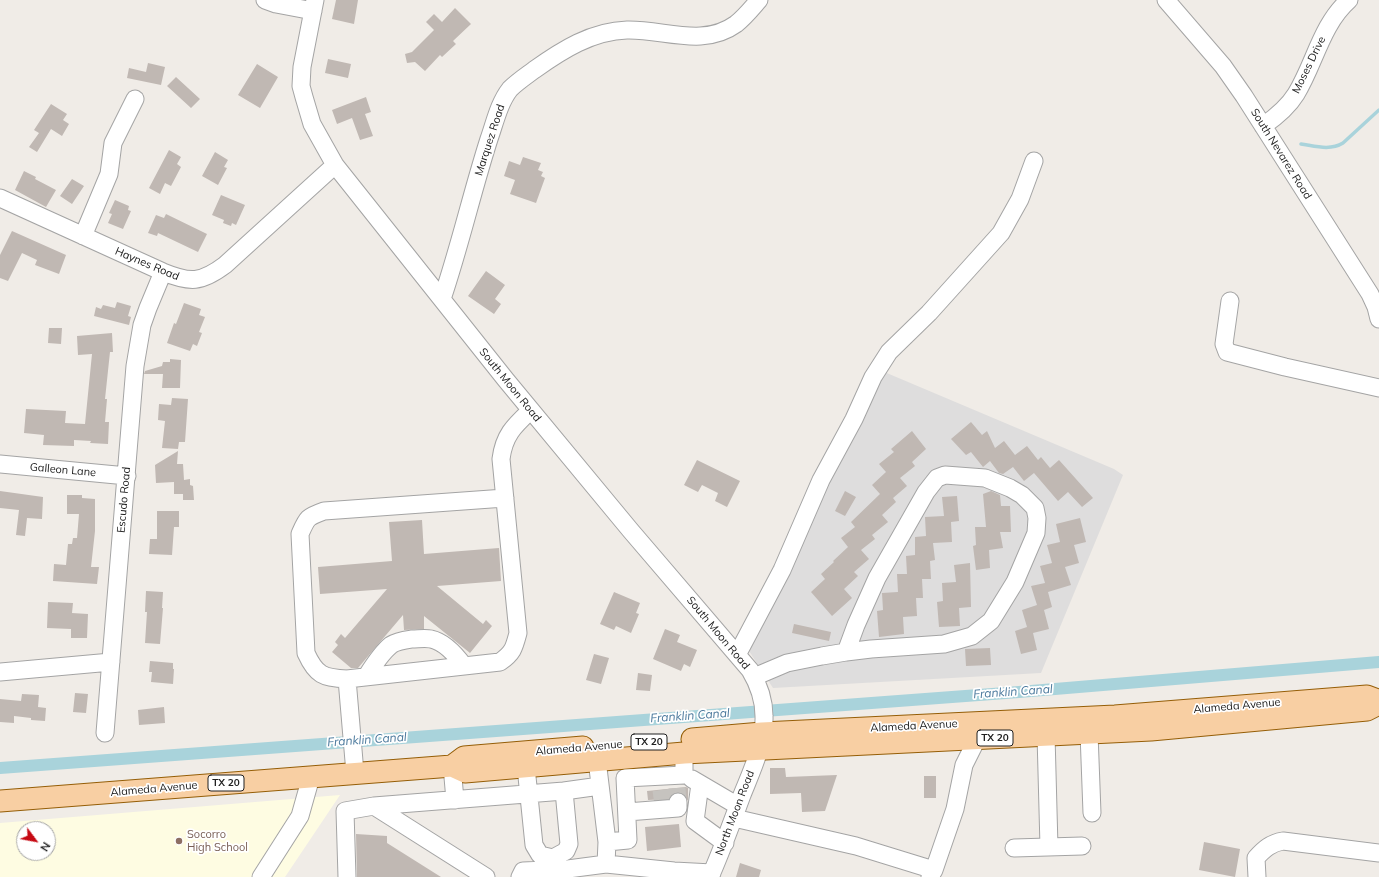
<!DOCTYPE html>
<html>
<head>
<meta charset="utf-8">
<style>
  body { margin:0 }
  #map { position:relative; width:1379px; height:877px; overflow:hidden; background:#f0ece7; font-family:Mulish,sans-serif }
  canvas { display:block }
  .north { position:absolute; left:16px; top:821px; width:40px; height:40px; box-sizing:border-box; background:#fff; border:1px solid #a6a6a6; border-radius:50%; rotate:122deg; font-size:11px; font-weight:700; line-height:16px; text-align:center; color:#202020 }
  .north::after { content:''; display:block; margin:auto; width:14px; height:18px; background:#c60913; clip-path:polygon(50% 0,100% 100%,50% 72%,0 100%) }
</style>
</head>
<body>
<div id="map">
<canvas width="1379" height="877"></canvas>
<div class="north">N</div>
</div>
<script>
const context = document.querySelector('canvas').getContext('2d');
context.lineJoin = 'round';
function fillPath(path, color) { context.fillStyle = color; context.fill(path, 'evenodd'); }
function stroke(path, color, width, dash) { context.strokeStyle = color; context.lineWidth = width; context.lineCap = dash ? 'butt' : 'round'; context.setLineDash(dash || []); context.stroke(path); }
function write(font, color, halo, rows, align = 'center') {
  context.font = font + ' Mulish,sans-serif'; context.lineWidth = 3.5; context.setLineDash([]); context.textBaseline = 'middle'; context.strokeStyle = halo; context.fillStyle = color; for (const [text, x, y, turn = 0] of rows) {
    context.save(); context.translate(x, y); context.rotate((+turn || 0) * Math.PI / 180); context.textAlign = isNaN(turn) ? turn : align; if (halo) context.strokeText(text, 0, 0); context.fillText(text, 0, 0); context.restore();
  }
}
const residential = new Path2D(`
  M882 371 1114 469 1123 475 1041 673 773 688 749 651Z`);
const education = new Path2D(`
  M340 795 285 877H0V823ZM24 829H48V853H24Z`);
const stream = new Path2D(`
  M1301 144C1315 146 1330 151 1343 143L1379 110`);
const canal = new Path2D(`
  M0 768 1019 692 1379 662`);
const building = new Path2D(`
  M336 0H358L354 24 332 19Z
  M455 8 471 24 453 41 456 44 442 57 440 55 425 71 415 62 407 63 405 54 412 52 434 30 426 22 434 14 442 22Z
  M328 59 351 64 348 78 325 73Z
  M148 63 165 67 161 85 127 78 129 68 146 72Z
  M257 64 278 77 260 108 238 95Z
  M176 77 200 99 191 108 167 86Z
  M366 97 371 112 365 114 373 136 360 140 352 118 337 124 332 110Z
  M51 104 67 114 63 120 69 124 62 136 51 129 37 152 29 147 39 133 34 130Z
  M169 150 181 157 177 164 181 167 171 186 165 183 160 194 149 188Z
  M215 152 228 160 224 167 227 168 218 185 202 176Z
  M523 157 541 163 538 170 543 172 541 176 545 178 536 203 510 194 515 180 504 176 509 161 520 165Z
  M24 171 36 177 35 179 56 190 46 207 15 190Z
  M72 179 84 186 72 204 60 196Z
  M221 195 245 205 236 225 232 223 231 226 223 223 224 220 212 215Z
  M115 200 129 206 128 210 131 211 123 229 108 223 112 214 109 213Z
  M166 214 207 234 198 252 158 233 157 236 148 233 156 215 164 218Z
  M12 231 66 255 59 274 35 265 37 260 22 253 8 281 0 278V255Z
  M486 271 505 285 495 299 501 304 494 314 468 296Z
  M117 302 131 306 128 316 131 317 129 325 94 316 96 307 101 309 103 305 115 308Z
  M184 303 201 309 199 315 205 317 199 332 202 333 197 346 193 344 190 351 167 343 174 323 176 324Z
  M49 328H62L61 344 48 343Z
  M112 333 113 352H110L105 399H107L105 422H109L108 444 90 443 91 441 74 440V446L43 445 44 435 24 433 26 409 66 411 65 423 85 424 92 354 78 355 77 336Z
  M170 359 181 360 180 388H162L163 374H144L145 371 162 366 163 362H170Z
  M172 398 188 399 185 442H179L178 449 162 448 165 421 158 420 159 404 171 405Z
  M971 422 982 435 987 431 995 448 1004 441 1015 455 1027 446 1038 460 1041 457 1050 468 1059 460 1093 498 1082 507 1068 492 1058 501 1034 473 1024 481 1013 467 1003 474 999 473 990 461 983 467 971 452 966 455 951 439Z
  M912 431 926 449 912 462 915 466 900 478 907 486 893 498 896 502 882 515 888 522 872 535 875 539 861 550 869 559 854 572 858 576 844 589 852 598 832 616 811 592 825 579 821 574 834 562 833 561 848 547 841 538 855 527 851 522 880 494 872 485 886 472 879 464 894 452 891 449Z
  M178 451 177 464H183L184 480 190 479V485L193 486 194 500H183V494H174V482L156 483 155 465Z
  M697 460 740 481 727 507 715 501 718 493 702 485 698 492 684 485Z
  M0 491 43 497 42 519 27 518 25 536 16 535 19 510 0 508Z
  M845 491 856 497 845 516 835 511Z
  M991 491 1000 495 1001 506H1010L1011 532H1000L1003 548 989 550 990 568 976 570 973 546 976 545 975 527H986L983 494Z
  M67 495H82V498L95 499V531L91 567H99L97 584 53 581 54 564 66 565 68 544H72L73 538H77L79 514H67Z
  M957 496 959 521 951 522 952 542 933 543 935 560 930 561 931 579H922L923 598H916L917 616 903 617 904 634 879 637 877 611 883 610 882 593 898 592 897 574H907L906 556 915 555V537L926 536 925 517 944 516 942 497Z
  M157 511H179V527H174L172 555 149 554 150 539H157Z
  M1080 518 1086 542 1074 545 1079 563 1065 567 1071 585 1048 592 1052 607 1044 610 1049 629 1033 633 1037 650 1021 654 1015 631 1027 627 1022 610 1037 605 1031 586 1045 583 1040 566 1052 563 1047 545 1060 542 1056 524Z
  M422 520 424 554 499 548 501 581 437 586 483 624 486 620 492 626 470 653 424 616V629L404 630 403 615 358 668H351L332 652 338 645 335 642 341 634 345 638 387 589 320 594 318 567 392 561 389 522Z
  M970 563 971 607 959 608 960 626 939 627 937 602 943 601 942 583 956 582 954 565Z
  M146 591 163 592 162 608H163L160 644 145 643 147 612H145Z
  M614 592 640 603 636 613 639 614 631 633 616 626 614 630 600 624Z
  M48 602 73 603 72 613 88 614 87 638H71V629L47 628Z
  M794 624 831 632 829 641 792 633Z
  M665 629 680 635 677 642 697 650 690 667 684 664 681 671 653 659Z
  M990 648 991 665 966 666 965 649Z
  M594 654 609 658 601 684 586 680Z
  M150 661 173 663V669H174L173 684 151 682 152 672H149Z
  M638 673 652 675 650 691 636 690Z
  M75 693 88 694 86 713 73 712Z
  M22 694 39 695 38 707 46 708 45 721 31 720V718L14 716V723L0 722V699L21 701Z
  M164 707 165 723 139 725 138 710Z
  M770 768H785L786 777 837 775 825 811 802 812 801 793 770 794Z
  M924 776H936V798H924Z
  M686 787 688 788V801L683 794 678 792 673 794 669 799 648 800 647 791Z
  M679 824 681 847 647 851 645 827Z
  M356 834 387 836V843L441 877H357Z
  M1204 842 1240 849 1235 877 1199 870Z
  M740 863 761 870 759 877H736Z`);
const minorTunnel = new Path2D(`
  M677 788 678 802
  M661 790 663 804`);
const minor = new Path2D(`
  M265 0 276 4 313 11
  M315 0 302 67 301 86 304 97 312 124 335 165 506 380 631 531 750 670C759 685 764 699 764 716 765 743 752 770 742 795 732 822 722 850 710 877
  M1166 0 1223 66 1244 96 1370 294 1376 307 1379 319
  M1263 126C1276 117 1288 107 1296 94 1315 63 1321 25 1349 0
  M0 198 163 272C190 283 201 283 225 265L335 165
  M83 236 109 174 113 143 135 99
  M442 299C460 246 472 192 489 139 495 122 499 103 510 89 517 82 526 76 534 70 562 50 592 31 627 30 664 29 703 48 736 24 745 17 752 8 759 0
  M1230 301 1224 344 1227 352 1285 367 1379 388
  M0 464 127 476
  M505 498 324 511C307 517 307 518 300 534L306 653C316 675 323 678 347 679L500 662C513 653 514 648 518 633L501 459C504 435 514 426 531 410
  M737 655 782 570 821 480 854 419 873 377 889 352 929 313 1001 233 1020 199 1034 161
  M0 672 111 662
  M366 677C373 666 381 653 391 645 397 641 405 640 412 639 418 639 425 638 431 639 445 642 456 655 464 666
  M754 677 787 663 822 656 846 652 871 649 944 644 972 636 991 621 1015 582 1036 533 1037 518 1035 508 1022 495 1010 488 985 478 945 475 937 478 926 492 877 578 856 625 846 652
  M347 679 355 773
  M105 733 135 366 142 325 148 308 163 272
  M1089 733 1092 813
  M1046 735 1049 847
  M597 760 607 842 606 864 674 871 712 873
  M452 766 455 800
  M692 779 738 806
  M700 784 695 821 725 843
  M564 791 600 786
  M627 812 678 808V802
  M734 818 856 846 934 870
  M607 842 628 840 625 778 684 775V753
  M1014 848 1082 846
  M261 877 300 816 311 777
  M347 877 345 811 374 806
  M486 877 374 806 564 791 569 844 566 851 553 858 540 855 534 845 526 767
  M520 877 523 871 568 869 606 864
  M930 877 934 870 955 809 964 765 977 739
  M1257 877 1256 858C1264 849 1271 843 1283 841L1379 853`);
const major = new Path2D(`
  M692 739 762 733 1115 716 1367 696 1375 699
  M452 766 464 757 583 747
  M0 801 452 766 465 772 684 753 1151 730 1367 710 1379 704`);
const markers = [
  [179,841,4,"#8d6e63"]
];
const shields = [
  [995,738,36],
  [649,742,36],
  [226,783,36]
];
const shieldNames = [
  ["TX 20",995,738],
  ["TX 20",649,742],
  ["TX 20",226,783]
];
const streetNames = [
  ["Moses Drive",1309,65,-64],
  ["Marquez Road",490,140,-72],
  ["South Nevarez Road",1281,154,58],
  ["Haynes Road",147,264,23],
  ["South Moon Road",510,385,51],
  ["Galleon Lane",63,470,5],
  ["Escudo Road",124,500,-85],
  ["South Moon Road",718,633,50],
  ["Alameda Avenue",1237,706,-5],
  ["Alameda Avenue",914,726,-3],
  ["Alameda Avenue",579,748,-5],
  ["Alameda Avenue",154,789,-5],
  ["North Moon Road",735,813,-69]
];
const educationNames = [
  ["Socorro",187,835],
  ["High School",187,848]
];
const waterNames = [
  ["Franklin Canal",1013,692,-4],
  ["Franklin Canal",690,716,-4],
  ["Franklin Canal",367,740,-4]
];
fillPath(residential, '#dedddd');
fillPath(education, '#fefce2');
stroke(stream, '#a9d3db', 3.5);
stroke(canal, '#a9d3db', 12);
fillPath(building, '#c0b8b3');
stroke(minorTunnel, '#c6c3bf', 17, [17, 8]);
stroke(minor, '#a4a4a4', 19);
stroke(major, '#955e07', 23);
stroke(minor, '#fff', 17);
stroke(major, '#f8cfa3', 21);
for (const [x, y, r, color] of markers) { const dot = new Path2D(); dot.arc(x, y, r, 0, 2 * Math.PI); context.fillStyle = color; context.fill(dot); stroke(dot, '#fff', 1.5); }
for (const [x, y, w] of shields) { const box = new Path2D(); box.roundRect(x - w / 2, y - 8, w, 16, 3); context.fillStyle = '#fff'; context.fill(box); stroke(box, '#202020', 1); }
write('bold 10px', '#202020', null, shieldNames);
write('11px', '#202020', '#fff', streetNames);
write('11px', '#785e54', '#fff', educationNames, 'left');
write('italic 12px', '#4a789c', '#fff', waterNames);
</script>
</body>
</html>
